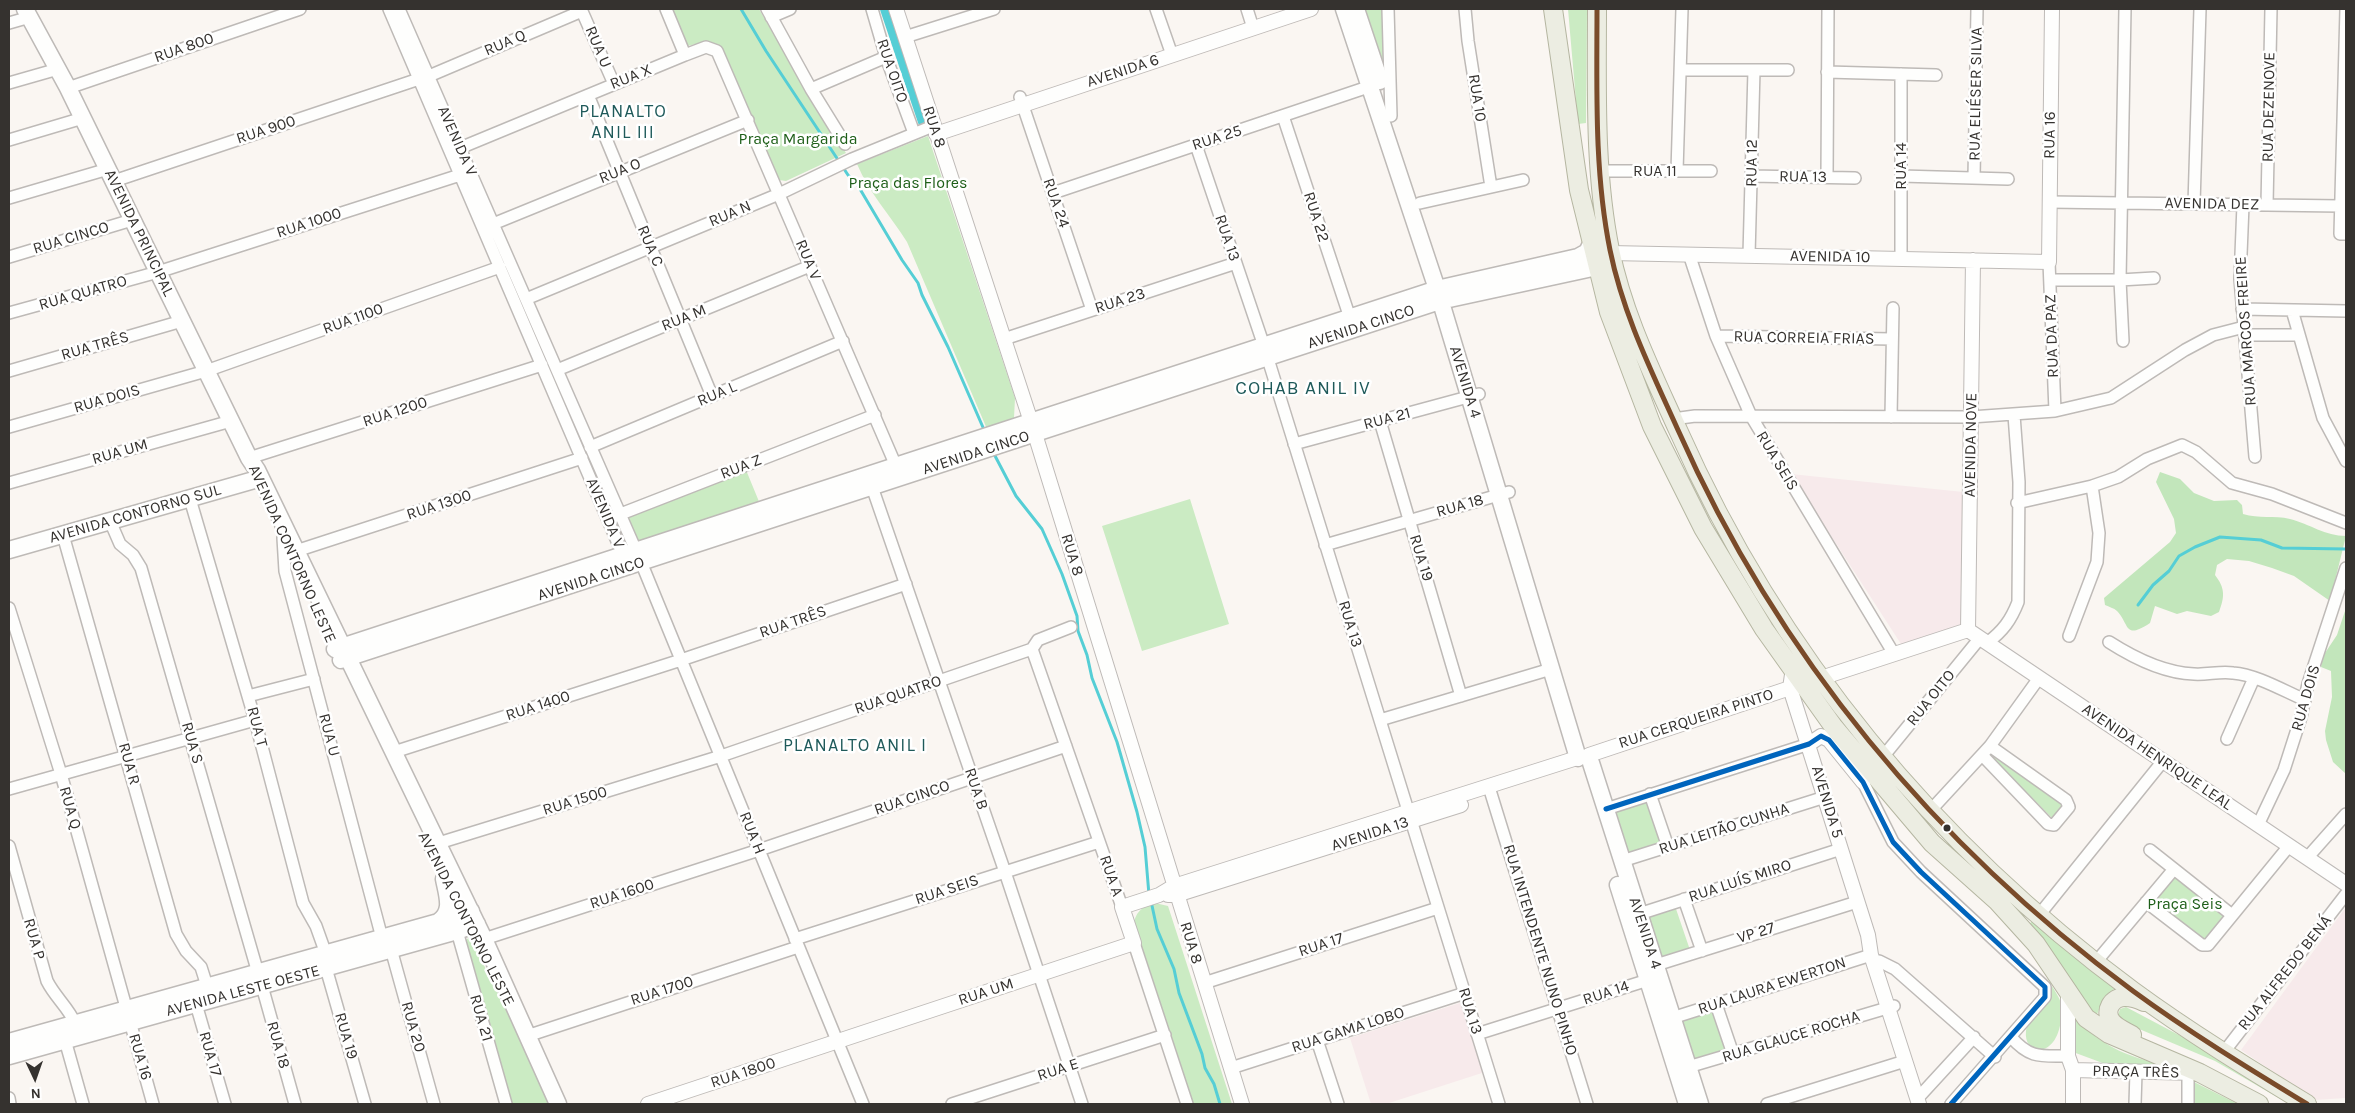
<!DOCTYPE html>
<html>
<head>
<meta charset="utf-8">
<style>
  body { margin:0 }
  #map { position:relative; width:2355px; height:1113px; overflow:hidden; background:#faf6f2; font-family:Karla,sans-serif }
  canvas { display:block }
  .frame { position:absolute; inset:0; border:10px solid #35322f; pointer-events:none }
  .north { position:absolute; left:10px; top:1053px; width:50px; height:50px; -webkit-text-stroke:4px #fff; paint-order:stroke; rotate:177deg; font-size:14px; font-weight:700; line-height:20px; text-align:center; color:#35322f }
  .north::after { content:''; display:block; margin:auto; width:18px; height:22px; background:#35322f; clip-path:polygon(50% 0,100% 100%,50% 72%,0 100%) }
</style>
</head>
<body>
<div id="map">
<canvas width="2355" height="1113"></canvas>
<div class="frame"></div>
<div class="north">N</div>
</div>
<script>
const context = document.querySelector('canvas').getContext('2d');
context.lineJoin = 'round';
function fillPath(path, color) { context.fillStyle = color; context.fill(path, 'evenodd'); }
function stroke(path, color, width, dash) { context.strokeStyle = color; context.lineWidth = width; context.lineCap = dash ? 'butt' : 'round'; context.setLineDash(dash || []); context.stroke(path); }
function write(font, color, halo, rows, align = 'center') {
  context.font = font + ' Karla,sans-serif'; context.lineWidth = 5; context.setLineDash([]); context.textBaseline = 'middle'; context.strokeStyle = halo; context.fillStyle = color; for (const [text, x, y, turn = 0] of rows) {
    context.save(); context.translate(x, y); context.rotate((+turn || 0) * Math.PI / 180); context.textAlign = isNaN(turn) ? turn : align; if (halo) context.strokeText(text, 0, 0); context.fillText(text, 0, 0); context.restore();
  }
}
const education = new Path2D(`
  M1791 474 1963 492 1962 630 1906 645 1901 644Z
  M2346 907V1098L2315 1100 2241 1050Z
  M1463 1002 1485 1072 1386 1104H1371L1350 1038Z`);
const green = new Path2D(`
  M672 9H759L805 89 846 153 786 181 779 180 723 50 705 42 687 46Z
  M882 9H888L925 124 921 126Z
  M1361 9H1387L1392 88Z
  M1568 9H1587L1586 123 1578 124Z
  M928 136 1015 398 1014 418 987 429 907 242C890 215 869 193 857 164Z
  M746 470 760 504 635 546 624 518Z
  M1190 499 1229 624 1142 651 1102 526Z
  M1988 753 2065 804 2053 819Z
  M1649 798 1664 844 1629 855 1614 810Z
  M2175 874 2230 918 2206 942 2153 901Z
  M1155 903 1168 906 1232 1104H1193L1133 927C1135 913 1141 906 1155 903Z
  M1675 906 1690 950 1657 962 1643 917Z
  M2032 920 2115 988 2104 997 2096 1017 2030 924Z
  M470 937 518 1034 549 1104H509L464 941Z
  M2052 986C2055 991 2059 997 2061 1003 2063 1008 2061 1013 2061 1018 2058 1059 2023 1057 2026 1031 2028 1016 2044 1010 2050 997 2051 995 2051 989 2052 986Z
  M2126 1007 2194 1043 2295 1104H2289L2215 1061 2125 1023 2118 1015 2120 1009Z
  M1715 1008 1730 1053 1691 1064 1677 1019Z
  M2074 1017C2105 1050 2130 1056 2171 1068L2108 1065 2073 1052Z
  M2192 1081 2238 1104H2192Z`);
const forest = new Path2D(`
  M2160 472 2180 479 2194 493 2214 501 2237 500 2242 505 2243 514C2259 519 2274 515 2290 519 2310 524 2325 536 2346 536L2330 601 2294 576 2272 568 2249 561 2227 559 2217 565 2215 575C2225 588 2225 596 2219 612L2211 616 2187 611 2177 614 2155 606 2150 623C2124 640 2130 625 2117 611 2114 608 2109 607 2105 605L2104 598 2170 542 2176 533 2174 519 2156 482Z
  M2346 608V774L2333 762 2326 740 2325 731 2332 697 2331 671 2321 667 2323 656 2337 635Z`);
const stream = new Path2D(`
  M741 9 766 51 848 175 857 184 902 260 918 283 922 295 948 347 985 432
  M993 452 1016 496 1042 529 1062 574 1077 616 1078 631 1087 655 1092 678 1117 742 1137 812 1145 847 1149 895
  M2138 605 2153 585 2169 571 2179 556 2195 547 2220 537 2261 540 2282 548 2346 549
  M1151 901 1157 929 1174 969 1179 993 1202 1054 1205 1068 1214 1084 1220 1104`);
const canal = new Path2D(`
  M885 9 923 122`);
const minor = new Path2D(`
  M389 9 623 555 628 557
  M399 9 641 562 863 1104
  M581 9 614 84
  M666 9 685 55
  M767 9 811 89 845 144
  M872 9 886 57 914 133
  M1156 9 1172 55
  M1247 9 1253 28
  M1388 9 1391 116
  M1465 9 1468 41 1491 187
  M2346 9 2340 234H2346
  M771 17 790 9
  M9 23 30 17
  M905 37 994 9
  M1681 70H1788
  M1827 72 1936 75
  M1901 74V258
  M429 76 582 11
  M9 83 58 69
  M68 88 300 9
  M811 89 886 57
  M588 95 712 396
  M1020 97 1092 310
  M1283 116 1350 318
  M9 140 83 118
  M1196 145 1264 346 1499 1104
  M460 148 685 55 706 47 717 51 896 466
  M1600 171H1711
  M1677 171 1682 9
  M1751 176 1855 178
  M1901 176 2008 179
  M1827 177 1828 9
  M1974 178 1977 9
  M114 181 419 79
  M1053 193 1377 84
  M9 198 108 169
  M2049 202 2340 206
  M1420 203 1523 180
  M2194 204 2200 9
  M2243 205 2240 279 2255 457
  M2267 205 2271 9
  M493 224 748 120
  M1689 254 1716 336 1751 416 1894 654
  M1749 255 1754 70
  M9 257 132 220
  M2049 262 2055 411
  M2050 280H2120L2154 278
  M526 299 779 194 852 159 933 126
  M2242 309 2346 311
  M2292 310 2323 418 2346 461
  M9 313 158 272 460 175
  M2245 335H2299
  M1716 336 1892 339
  M1004 339 1236 263
  M2123 341 2120 280 2125 9
  M557 370 810 266
  M9 371 182 321
  M1891 417 1893 308
  M1673 419 1695 416 1971 417 2055 411 2111 398 2185 350 2213 335 2244 327
  M1380 421 1461 696
  M9 427 206 371 500 267
  M1294 444 1479 394
  M590 447 843 341
  M249 458 542 365
  M870 481 1005 872 1082 1104
  M9 483 231 421
  M190 499 255 720 303 903 316 926 326 954
  M2017 503 2092 486 2118 477 2147 459 2182 445 2196 452 2232 483 2272 494 2346 523
  M613 517 875 415
  M110 521 120 544 133 555 141 568 258 973
  M63 535 176 934 186 951 201 967 207 986
  M289 535 283 538 285 571 382 938
  M1325 545 1509 492
  M296 551 582 458
  M9 608 61 774 153 1104
  M2069 636 2097 562 2099 533 2092 486
  M2109 642C2134 658 2164 673 2194 674 2207 675 2220 671 2233 673 2257 675 2282 690 2305 700
  M1987 643C2003 631 2011 620 2018 602L2019 482 2014 415
  M1032 649 1122 907
  M248 696 314 679
  M1380 720 1551 669
  M2227 739 2254 678
  M394 752 681 660 906 584
  M1982 755 2048 824 2054 825 2069 807 2066 800 1990 746
  M1882 758 1980 638
  M1869 777 1863 782 1893 842 1921 872 2045 987V997L1951 1104
  M1489 787 1587 1104
  M9 789 255 720
  M1650 794 1668 847
  M1606 809 1809 744
  M1930 811 1990 746 2039 678
  M2258 825 2284 770 2301 717 2308 684 2346 568
  M9 846 47 981C55 997 68 1007 75 1023
  M429 846 721 756 1032 649 1038 640 1071 627
  M2150 850 2174 869
  M2307 858 2346 814
  M1622 861 1825 797
  M1684 899 1702 951
  M2146 902 2202 945H2208L2289 846
  M1639 914 1841 849
  M2039 915 2163 761
  M457 931 506 1104
  M484 939 759 850 1066 746
  M795 939 1099 842
  M1134 943 1187 1104
  M391 949 434 1104
  M1879 961 1895 969 1995 1057
  M2096 962 2174 869 2232 915
  M1656 965 1857 902
  M326 968 365 1104
  M1204 983 1438 908
  M262 986 295 1104
  M196 1004 225 1104
  M1716 1004 1733 1054
  M1672 1018 1871 955
  M1477 1034 1648 980
  M527 1036 798 947
  M2011 1037C2030 1059 2041 1056 2068 1056
  M65 1040 83 1104
  M1317 1040 1338 1104
  M2224 1052 2346 894
  M1688 1067 1894 1006
  M1231 1068 1465 993
  M9 1098 10 1104
  M1917 1099 1974 1037
  M952 1104 1165 1035
  M1767 1104 1905 1061
  M2135 1104 2136 1072
  M2188 1104V1073`);
const tertiary = new Path2D(`
  M896 9 1035 434 1242 1104
  M936 134 1311 9
  M1610 253 2049 262 2052 9
  M1968 630 2346 884
  M1968 630 1973 260
  M1793 668 1790 688 1868 935 1871 955 1919 1104
  M1821 678 1968 630
  M1809 744 1821 736 1829 740 1863 782
  M1589 755 1799 685
  M1168 895H1176L1461 805
  M2068 991V1056L2073 1070V1104
  M2073 1070 2195 1073
  M648 1104 1134 943 1122 907 1159 895 1174 886 1577 758`);
const secondary = new Path2D(`
  M25 9 68 88 249 458 257 470 484 939 558 1104
  M1344 9 1437 289 1578 758
  M1356 9 1380 81
  M9 550 261 478
  M335 649 1437 289 1578 257 1587 252 1591 244
  M341 660 1440 301 1597 267 1607 259
  M1591 763 1700 1104
  M1618 885 1687 1104
  M438 922C454 912 447 895 444 879
  M9 1042 435 923 471 911
  M9 1056 457 931 477 924`);
const primary = new Path2D(`
  M1553 9 1579 190 1609 312 1652 426 1703 528 1764 629 1833 726 1932 843 1997 901 2036 944 2086 1018 2109 1034 2200 1073 2259 1104
  M1597 9C1597 88 1594 171 1610 250 1623 314 1651 370 1678 430 1778 656 1935 845 2133 991 2189 1032 2248 1068 2307 1104
  M2132 1035C2125 1031 2117 1028 2112 1022 2103 1011 2112 997 2125 997 2132 997 2138 999 2144 1002`);
const bus1 = new Path2D(`
  M1597 9C1597 88 1594 171 1610 250 1623 314 1651 370 1678 430 1778 656 1935 845 2133 991 2189 1032 2248 1068 2307 1104`);
const bus2 = new Path2D(`
  M1606 809 1809 744 1821 736 1829 740 1863 782 1893 842 1921 872 2045 987V997L1951 1104`);
const markers = [
  [1947,828,4.5,"#35322f"]
];
const streetNames = [
  ["RUA Q",505,43,-23],
  ["RUA U",598,47,67],
  ["RUA 800",184,48,-19],
  ["RUA OITO",892,71,71],
  ["AVENIDA 6",1123,71,-18],
  ["RUA X",631,77,-22],
  ["RUA ELIÉSER SILVA",1976,94,-89],
  ["RUA 10",1477,98,81],
  ["RUA DEZENOVE",2269,107,-89],
  ["RUA 8",934,127,72],
  ["RUA 900",266,130,-18],
  ["RUA 16",2050,135,-89],
  ["RUA 25",1217,138,-18],
  ["AVENIDA V",457,141,66],
  ["RUA 12",1752,163,-89],
  ["RUA 14",1901,166,-90],
  ["RUA O",620,171,-22],
  ["RUA 11",1655,171],
  ["RUA 13",1803,177,1],
  ["RUA 24",1056,203,71],
  ["AVENIDA DEZ",2212,204,1],
  ["RUA N",730,214,-23],
  ["RUA 22",1316,217,72],
  ["RUA 1000",309,223,-18],
  ["AVENIDA PRINCIPAL",139,233,64],
  ["RUA CINCO",71,238,-17],
  ["RUA 13",1227,238,71],
  ["RUA C",650,246,67],
  ["AVENIDA 10",1830,257,1],
  ["RUA V",808,260,67],
  ["RUA QUATRO",83,293,-16],
  ["RUA 23",1120,301,-18],
  ["RUA M",684,318,-22],
  ["RUA 1100",353,319,-20],
  ["AVENIDA CINCO",1361,327,-18],
  ["RUA MARCOS FREIRE",2246,331,-94],
  ["RUA DA PAZ",2052,336,-92],
  ["RUA CORREIA FRIAS",1804,338,1],
  ["RUA TRÊS",95,346,-16],
  ["AVENIDA 4",1465,382,73],
  ["RUA L",717,394,-23],
  ["RUA DOIS",107,399,-16],
  ["RUA 1200",395,412,-18],
  ["RUA 21",1387,419,-15],
  ["AVENIDA NOVE",1971,445,-89],
  ["RUA UM",120,452,-16],
  ["AVENIDA CINCO",976,453,-18],
  ["RUA SEIS",1777,461,59],
  ["RUA Z",741,467,-21],
  ["RUA 1300",439,505,-18],
  ["RUA 18",1460,506,-16],
  ["AVENIDA V",605,513,67],
  ["AVENIDA CONTORNO SUL",135,514,-16],
  ["AVENIDA CONTORNO LESTE",292,554,66],
  ["RUA 8",1072,555,73],
  ["RUA 19",1421,558,73],
  ["AVENIDA CINCO",591,579,-18],
  ["RUA TRÊS",793,622,-19],
  ["RUA 13",1350,624,73],
  ["RUA QUATRO",898,695,-19],
  ["RUA OITO",1931,698,-51],
  ["RUA DOIS",2306,698,-74],
  ["RUA 1400",538,706,-18],
  ["RUA CERQUEIRA PINTO",1696,719,-18],
  ["RUA T",257,727,75],
  ["RUA U",329,735,75],
  ["RUA S",192,743,74],
  ["AVENIDA HENRIQUE LEAL",2157,757,34],
  ["RUA R",129,764,74],
  ["RUA B",976,789,71],
  ["RUA CINCO",912,798,-19],
  ["RUA 1500",575,801,-17],
  ["AVENIDA 5",1827,802,73],
  ["RUA Q",70,808,74],
  ["RUA LEITÃO CUNHA",1724,829,-18],
  ["RUA H",752,833,68],
  ["AVENIDA 13",1370,834,-18],
  ["RUA A",1111,876,71],
  ["RUA LUÍS MIRO",1740,881,-18],
  ["RUA SEIS",947,890,-18],
  ["RUA 1600",622,894,-18],
  ["AVENIDA CONTORNO LESTE",466,919,63],
  ["AVENIDA 4",1645,933,72],
  ["VP 27",1756,933,-17],
  ["RUA P",34,939,74],
  ["RUA 8",1191,943,73],
  ["RUA 17",1321,945,-18],
  ["RUA INTENDENTE NUNO PINHO",1540,950,73],
  ["RUA ALFREDO BENÁ",2285,973,-52],
  ["RUA LAURA EWERTON",1772,986,-18],
  ["AVENIDA LESTE OESTE",243,991,-15],
  ["RUA 1700",662,991,-18],
  ["RUA UM",986,992,-18],
  ["RUA 14",1606,993,-18],
  ["RUA 13",1470,1011,73],
  ["RUA 21",481,1018,74],
  ["RUA 20",413,1027,74],
  ["RUA GAMA LOBO",1348,1030,-18],
  ["RUA 19",346,1036,74],
  ["RUA GLAUCE ROCHA",1791,1037,-17],
  ["RUA 18",278,1045,74],
  ["RUA 17",210,1054,74],
  ["RUA 16",140,1057,74],
  ["RUA E",1058,1070,-18],
  ["PRAÇA TRÊS",2136,1072,1],
  ["RUA 1800",743,1073,-18]
];
const parkNames = [
  ["Praça Margarida",798,139],
  ["Praça das Flores",908,183],
  ["Praça Seis",2185,904]
];
const neighbourhoodNames = [
  ["PLANALTO",623,112],
  ["ANIL III",623,133],
  ["PLANALTO ANIL I",855,746]
];
const quarterNames = [
  ["COHAB ANIL IV",1303,389]
];
fillPath(education, '#f7eaeb');
fillPath(green, '#cbebc3');
fillPath(forest, '#c2e6bb');
stroke(stream, '#55ced5', 3);
stroke(canal, '#55ced5', 10);
stroke(minor, '#bebab7', 14);
stroke(tertiary, '#bebab7', 16);
stroke(secondary, '#bebab7', 19);
stroke(primary, '#b5b6a1', 20);
stroke(minor, '#fefefd', 11);
stroke(tertiary, '#fefefd', 14);
stroke(secondary, '#fefefd', 16);
stroke(primary, '#ecede2', 18);
stroke(bus1, '#7a4b2a', 5);
stroke(bus2, '#0065bd', 5);
for (const [x, y, r, color] of markers) { const dot = new Path2D(); dot.arc(x, y, r, 0, 2 * Math.PI); context.fillStyle = color; context.fill(dot); stroke(dot, '#fff', 2); }
write('16px', '#35322f', '#fff', streetNames);
write('16px', '#1e5f19', '#fff', parkNames);
context.letterSpacing = '1px';
write('18px', '#1f5a5a', '#fff', neighbourhoodNames);
context.letterSpacing = '0px';
context.letterSpacing = '1px';
write('19px', '#1f5a5a', '#fff', quarterNames);
context.letterSpacing = '0px';
</script>
</body>
</html>
